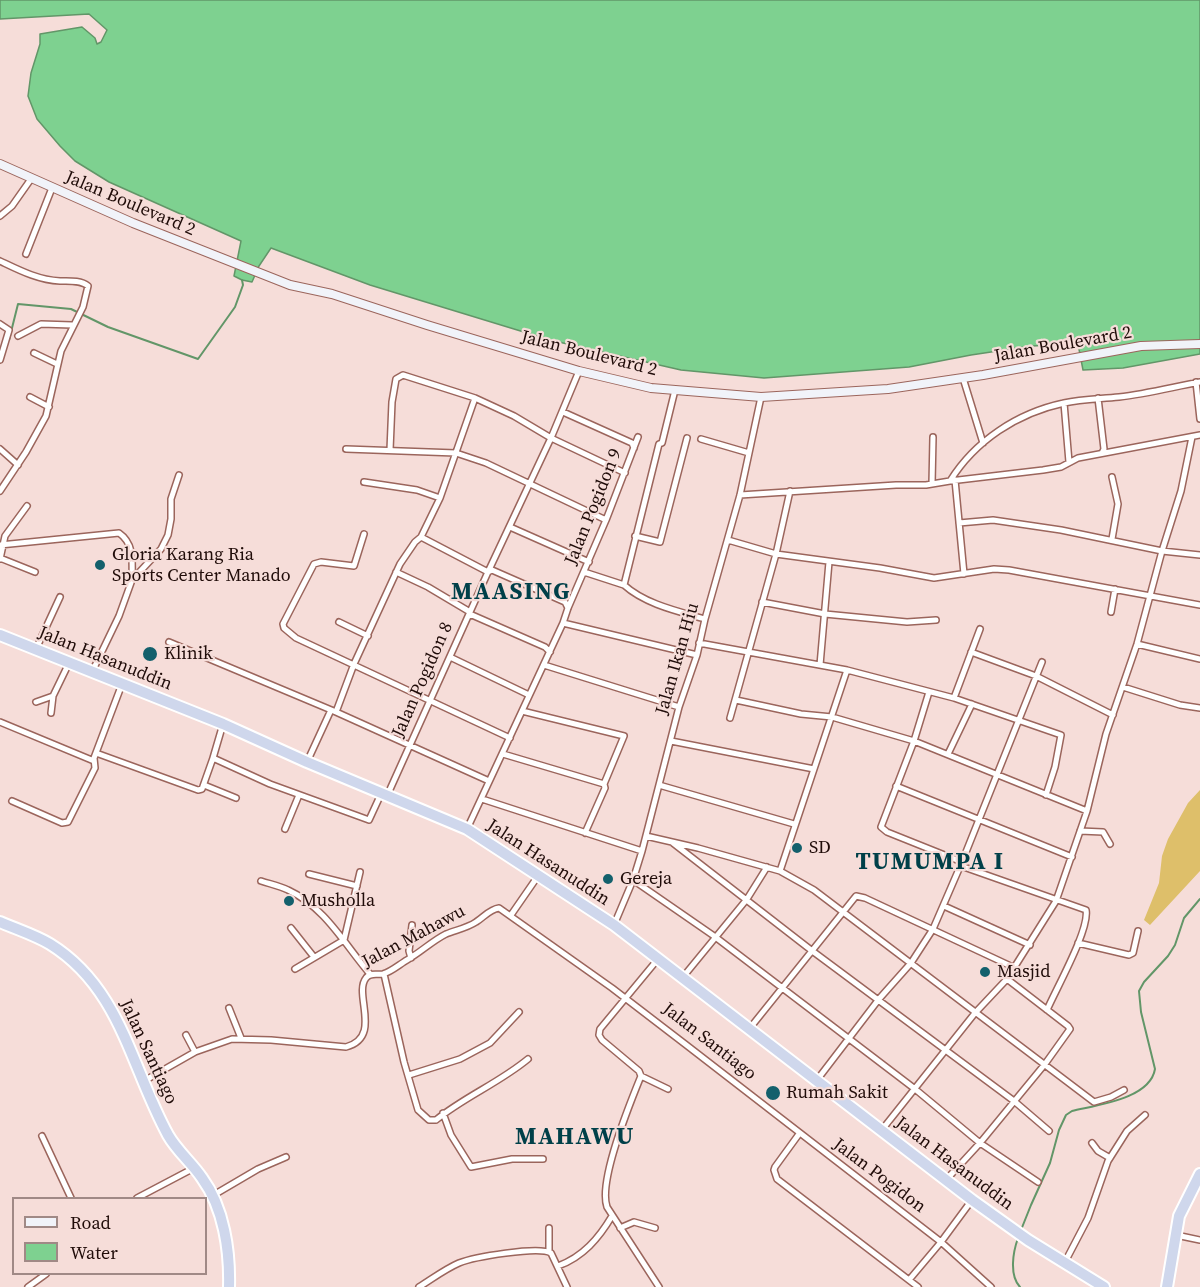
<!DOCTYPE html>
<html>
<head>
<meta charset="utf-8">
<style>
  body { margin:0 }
  #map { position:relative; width:1200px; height:1287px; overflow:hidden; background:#f6ddd9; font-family:"Source Serif 4",serif }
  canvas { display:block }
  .legend { position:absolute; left:12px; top:1197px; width:195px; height:78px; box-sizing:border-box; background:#f6ddd9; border:2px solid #a08986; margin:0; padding:8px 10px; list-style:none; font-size:18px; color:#200c09 }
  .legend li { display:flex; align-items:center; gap:12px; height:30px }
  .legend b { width:30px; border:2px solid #a08986 }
</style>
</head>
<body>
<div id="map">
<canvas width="1200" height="1287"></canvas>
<ul class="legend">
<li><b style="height:8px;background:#f1f3f9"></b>Road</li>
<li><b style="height:16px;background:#7ed190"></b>Water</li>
</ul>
</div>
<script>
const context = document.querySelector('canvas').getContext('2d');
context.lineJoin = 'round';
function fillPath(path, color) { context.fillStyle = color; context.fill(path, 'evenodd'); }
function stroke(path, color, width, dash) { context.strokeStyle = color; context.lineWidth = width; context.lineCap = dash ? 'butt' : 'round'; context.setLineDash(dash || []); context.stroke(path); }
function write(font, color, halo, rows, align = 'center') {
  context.font = font + ' "Source Serif 4",serif'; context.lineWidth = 4.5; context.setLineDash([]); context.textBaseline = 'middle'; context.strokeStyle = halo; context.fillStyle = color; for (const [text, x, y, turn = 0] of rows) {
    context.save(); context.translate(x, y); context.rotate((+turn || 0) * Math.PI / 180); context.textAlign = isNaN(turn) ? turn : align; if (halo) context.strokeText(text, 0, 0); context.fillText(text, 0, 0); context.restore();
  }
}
const green = new Path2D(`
  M1200 790V871L1150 925 1144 920 1159 883 1162 856 1168 839 1188 803Z`);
const water = new Path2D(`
  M0 0H1200V354L1123 368 1083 370 1078 344 1031 346 971 355 909 367 764 378 681 370 550 340 370 285 271 248 259 266 252 282 242 280 234 276 241 241 109 182 75 161 60 146 37 119 28 96 31 73 40 44V34L82 27 95 38 97 44 101 42 107 30 89 14 0 19Z`);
const stream = new Path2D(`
  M9 340 18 304 71 309 108 327 198 359 235 307 243 285 242 280
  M1021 1230 1031 1205 1050 1163 1059 1130 1066 1115 1072 1111C1097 1105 1150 1099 1155 1069L1141 1012 1139 991 1144 982 1168 956 1175 945 1184 918 1200 899
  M1018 1238C1013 1252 1009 1275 1020 1287`);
const street = new Path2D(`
  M0 216 12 206 31 179
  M26 254 52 188
  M0 261C19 270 38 280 60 281 69 281 81 280 88 286L83 307 61 351 46 416 26 452 0 491
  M0 324 9 330 0 360
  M18 336 41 324 72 325
  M34 353 57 364
  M963 378 983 443
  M1196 382 1200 419
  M675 390 662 443 659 444 624 585C645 604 677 611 705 619
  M30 397 49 407
  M475 398 440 498 421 537 488 572 492 570 565 602 568 608
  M1098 398 1104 449 1102 453
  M1064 403 1069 462
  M563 412 632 443 634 448
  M701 439 749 453
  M0 449 18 465
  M346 449 456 453 486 463 606 520
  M390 450 392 402 396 379 403 375 475 398 514 416 551 438 625 473
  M955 480 964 574
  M950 481 1043 470 1061 467 1078 458 1200 435
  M364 482 417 490 440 498
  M932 484 933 437
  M740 495 896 485H926L950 481C975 441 1017 413 1064 403 1082 399 1100 399 1119 397 1146 394 1173 387 1200 382
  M959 523 993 520 1061 530 1162 551 1200 555
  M510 527 589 562
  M364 534 354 566 321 562 314 564 283 624 284 628 296 638 510 738
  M635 536 660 542 687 438
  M1112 539 1118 504 1112 477
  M728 540 776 554 880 568 934 578 994 569 1009 570 1200 605
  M0 545 119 533C135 544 132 563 132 580
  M0 558 35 572
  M0 559 5 536 27 506
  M396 572 428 587 470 612
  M584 572 624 585
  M762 602 825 614 907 622 936 620
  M1111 612 1115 589
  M469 616 472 615 545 647 550 652
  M339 622 368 636
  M563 623 697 655
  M169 642 336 712 489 781
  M699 643 847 670 954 698 1061 735 1055 767 1046 795
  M1137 644 1200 659
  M36 649 60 597
  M971 652 1036 676 1113 715
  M450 657 529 695
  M544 665 679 707
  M820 665 829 562
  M847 670 780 871 814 890 1094 1102 1111 1097 1124 1090
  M92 672 119 616 132 580 161 549 168 535 171 519V499L179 475
  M1123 687 1180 705 1200 708
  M929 692 914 741 881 827 887 832 962 862
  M954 698 980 629
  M736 700 801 714 832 717 914 741 1087 811
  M36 702 53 696
  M522 711 624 736 604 784
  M336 712 354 664 400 564 415 542 421 537
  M51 713 53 696 69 663
  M730 718 776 554 790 491
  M0 722 94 761
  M223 724 213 758 270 784 369 820 381 794
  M671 741 814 769
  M96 753 198 790 202 789 213 758
  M503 754 604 784 605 788 585 833
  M948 754 972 704
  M307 762 331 710
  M204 785 236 798
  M659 785 794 824
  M896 786 1072 857
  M387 796 488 572 551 438 579 371
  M482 799 642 851
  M12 801 62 823 68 822 95 768 94 758 122 684
  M285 829 299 795
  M467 829 563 623 568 608 606 520 638 437
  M1080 831 1103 832 1110 844
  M646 836 698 848 780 871
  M673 843 811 950 1014 1101 1049 1131
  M961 866 1086 910C1090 929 1056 989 1047 1010
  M309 874 357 886
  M633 880 714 936 915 1089 980 1143 1038 1182
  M261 881C270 884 280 886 288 890 325 907 345 945 370 974
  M944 906 1030 945
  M511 915 538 876
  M614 925 633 880 642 851 679 707 697 655 705 619 740 495 761 397
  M291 928 314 957
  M1078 943 1129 955 1133 953 1138 931
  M411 958 409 951 412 925
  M658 959 600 1029 599 1035 602 1040 639 1071 641 1076C630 1103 598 1181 607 1207L659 1287
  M295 969 344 940 360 872
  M384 974 404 1062 418 1110 429 1120H436C464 1097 499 1083 528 1059
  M683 977 747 899 767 867
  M229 1008 241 1038
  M750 1028 856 896 865 898 1015 968
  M186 1035 195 1052
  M409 1075 460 1059 490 1043 519 1012
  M641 1076 668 1089
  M817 1080 879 999 911 963 933 929 962 862 1042 662
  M144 1081 195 1052 232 1039 271 1040 346 1047C383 1037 353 994 366 978 370 972 377 975 383 974 391 972 400 964 407 960 421 952 432 941 446 934 456 930 467 928 476 922 484 917 490 909 499 908L612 988 685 1044 941 1242 972 1200
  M443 1113 451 1135 471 1167 512 1159H543
  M881 1131 975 1013 1007 979 1056 901 1087 811 1106 734 1137 644 1162 551 1181 491 1192 437
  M799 1134 775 1167 774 1170 777 1179 918 1287
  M42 1136 71 1198
  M1092 1143 1098 1151 1110 1158
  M946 1180 980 1143 1045 1064 1070 1029 1068 1026 1007 979
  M212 1196 258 1169 286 1157
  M137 1198 194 1168
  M549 1228V1252
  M620 1228 634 1222 655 1228
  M1176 1235 1200 1240
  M1065 1262 1088 1218 1108 1161 1127 1131 1145 1115
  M558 1266C583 1257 599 1238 612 1216
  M909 1280 941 1242 991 1287
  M28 1287 46 1274
  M419 1287C432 1279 445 1269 459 1263 474 1257 538 1246 551 1253L567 1287`);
const secondary = new Path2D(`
  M0 164 133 223 290 285 332 294 427 325 579 371 651 388 761 397 888 389 983 375 1141 346 1200 344`);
const highway = new Path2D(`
  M0 635 223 724 307 762 467 829 614 925 972 1200 1028 1240 1104 1287
  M0 922C16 929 35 935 50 944 121 988 131 1068 168 1135 177 1151 192 1163 202 1178 224 1208 230 1251 229 1287
  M1167 1287 1179 1216 1200 1174`);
const markers = [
  [100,565,6,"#13606c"],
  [150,654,8,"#13606c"],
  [797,848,6,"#13606c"],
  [608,879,6,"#13606c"],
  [289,901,6,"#13606c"],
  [985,972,6,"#13606c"],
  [773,1093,8,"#13606c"]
];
const streetNames = [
  ["Jalan Boulevard 2",130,204,23],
  ["Jalan Boulevard 2",1063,345,-10],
  ["Jalan Boulevard 2",589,354,14],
  ["Jalan Pogidon 9",594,507,-68],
  ["Jalan Hasanuddin",105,659,22],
  ["Jalan Ikan Hiu",678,659,-74],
  ["Jalan Pogidon 8",423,680,-66],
  ["Jalan Hasanuddin",548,863,33],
  ["Jalan Mahawu",414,937,-28],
  ["Jalan Santiago",709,1042,38],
  ["Jalan Santiago",148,1052,65],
  ["Jalan Hasanuddin",954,1164,37],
  ["Jalan Pogidon",879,1176,37]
];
const poiNames = [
  ["Gloria Karang Ria",112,555],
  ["Sports Center Manado",112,576],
  ["Klinik",164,654],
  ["SD",809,848],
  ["Gereja",620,879],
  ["Musholla",301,901],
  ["Masjid",997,972],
  ["Rumah Sakit",786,1093]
];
const districtNames = [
  ["MAASING",511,593],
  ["TUMUMPA I",930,863],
  ["MAHAWU",575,1138]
];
fillPath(green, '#debf6a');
fillPath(water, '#7ed190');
stroke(water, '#629668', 1.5);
stroke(stream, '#629668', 2);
stroke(street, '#9b655c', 8);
stroke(secondary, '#9b655c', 10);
stroke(highway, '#fff', 14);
stroke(street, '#fff', 5);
stroke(secondary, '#f1f3f9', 8);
stroke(highway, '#cfd7ec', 10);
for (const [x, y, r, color] of markers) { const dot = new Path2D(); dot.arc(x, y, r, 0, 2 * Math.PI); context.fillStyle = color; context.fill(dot); stroke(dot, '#f6ddd9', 2); }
write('18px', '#200c09', '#f6ddd9', streetNames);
write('18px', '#200c09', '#f6ddd9', poiNames, 'left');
context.letterSpacing = '1.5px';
write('bold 24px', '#004049', '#f6ddd9', districtNames);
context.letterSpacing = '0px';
</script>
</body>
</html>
